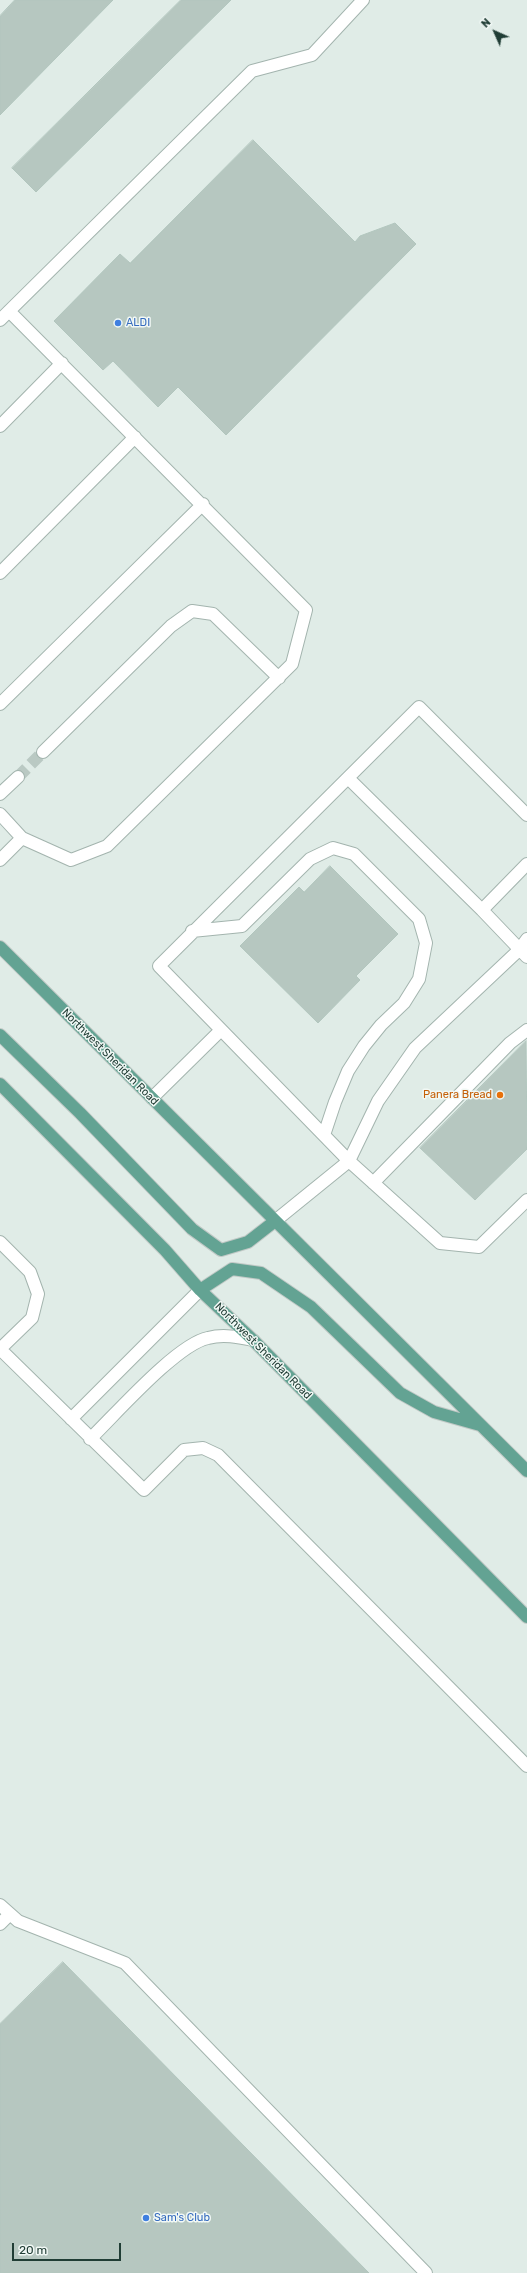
<!DOCTYPE html>
<html>
<head>
<meta charset="utf-8">
<style>
  body { margin:0 }
  #map { position:relative; width:527px; height:2273px; overflow:hidden; background:#e0ece7; font-family:Rubik,sans-serif }
  canvas { display:block }
  .north { position:absolute; left:475px; top:12px; width:40px; height:40px; -webkit-text-stroke:3px #f1f8f5; paint-order:stroke; rotate:315deg; font-size:11px; font-weight:700; line-height:16px; text-align:center; color:#203d35 }
  .north::after { content:''; display:block; margin:auto; width:14px; height:18px; background:#203d35; clip-path:polygon(50% 0,100% 100%,50% 72%,0 100%) }
  .scale { position:absolute; left:12px; top:2243px; width:109px; height:18px; box-sizing:border-box; border:2px solid #203d35; border-top:0; padding-left:5px; font-size:12px; line-height:14px; white-space:nowrap; color:#203d35; -webkit-text-stroke:3px #f1f8f5; paint-order:stroke }
</style>
</head>
<body>
<div id="map">
<canvas width="527" height="2273"></canvas>
<div class="north">N</div>
<div class="scale">20 m</div>
</div>
<script>
const context = document.querySelector('canvas').getContext('2d');
context.lineJoin = 'round';
function fillPath(path, color) { context.fillStyle = color; context.fill(path, 'evenodd'); }
function stroke(path, color, width, dash) { context.strokeStyle = color; context.lineWidth = width; context.lineCap = dash ? 'butt' : 'round'; context.setLineDash(dash || []); context.stroke(path); }
function write(font, color, halo, rows, align = 'center') {
  context.font = font + ' Rubik,sans-serif'; context.lineWidth = 3; context.setLineDash([]); context.textBaseline = 'middle'; context.strokeStyle = halo; context.fillStyle = color; for (const [text, x, y, turn = 0] of rows) {
    context.save(); context.translate(x, y); context.rotate((+turn || 0) * Math.PI / 180); context.textAlign = isNaN(turn) ? turn : align; if (halo) context.strokeText(text, 0, 0); context.fillText(text, 0, 0); context.restore();
  }
}
const building = new Path2D(`
  M15 0H113L0 115V16Z
  M181 0H231L36 192 12 168Z
  M253 140 355 242 360 236 395 223 416 244 226 435 178 387 158 407 113 361 103 370 54 321 120 254 130 263Z
  M330 866 398 934 356 976 360 980 318 1023 240 946 299 887 304 892Z
  M526 1041 527 1149 475 1200 420 1148Z
  M63 1962 369 2273H0V2024Z`);
const minorTunnel = new Path2D(`
  M18 777 43 752`);
const minor = new Path2D(`
  M9 311 306 610 292 664 107 846 71 860 22 838
  M0 320 252 71 312 55 363 0
  M0 426 62 363
  M0 573 135 437
  M0 704 203 504
  M43 752 171 626 192 611 213 614 279 678
  M348 778 482 910 527 864
  M0 794 18 777
  M0 814 22 838 0 860
  M527 815 419 707 159 966 349 1161 378 1101 415 1048 519 950 527 939
  M482 910 527 957
  M192 931 242 926 310 859 333 848 354 854 419 919 426 943 419 979 404 1003 381 1025 364 1046 348 1071 335 1102 324 1135
  M152 1098 221 1030
  M373 1183 510 1043 527 1030
  M275 1221 349 1161 440 1243 479 1247 527 1200
  M0 1242 30 1272 38 1294 32 1318 0 1349
  M0 1349 144 1490 184 1450 203 1448 218 1455 527 1766
  M71 1419 200 1290
  M90 1439C115 1415 177 1344 208 1338 223 1334 238 1337 253 1340
  M0 1905 18 1921 125 1963 426 2273
  M0 1924 10 1914`);
const major = new Path2D(`
  M0 947 527 1471
  M0 1035 80 1113 192 1229 221 1250 248 1242 275 1221
  M0 1084 165 1250 200 1290 253 1340 527 1617
  M200 1290 232 1269 261 1273 311 1307 400 1393 434 1412 480 1425`);
const markers = [
  [118,323,4,"#3f7fe0"],
  [500,1095,4,"#e8710a"],
  [146,2218,4,"#3f7fe0"]
];
const shopNames = [
  ["ALDI",126,323],
  ["Sam's Club",154,2218]
];
const streetNames = [
  ["Northwest Sheridan Road",110,1057,45],
  ["Northwest Sheridan Road",263,1351,45]
];
const foodNames = [
  ["Panera Bread",492,1095]
];
fillPath(building, '#b6c7c0');
stroke(building, '#b2c6be', 1);
stroke(minorTunnel, '#bac9c3', 12, [12, 6]);
stroke(minor, '#a3b4ae', 14);
stroke(major, '#c1c9c6', 14);
stroke(minor, '#fff', 12);
stroke(major, '#63a393', 12);
for (const [x, y, r, color] of markers) { const dot = new Path2D(); dot.arc(x, y, r, 0, 2 * Math.PI); context.fillStyle = color; context.fill(dot); stroke(dot, '#f1f8f5', 1.5); }
write('11px', '#366cbe', '#f1f8f5', shopNames, 'left');
write('11px', '#203d35', '#f1f8f5', streetNames);
write('11px', '#c56008', '#f1f8f5', foodNames, 'right');
</script>
</body>
</html>
